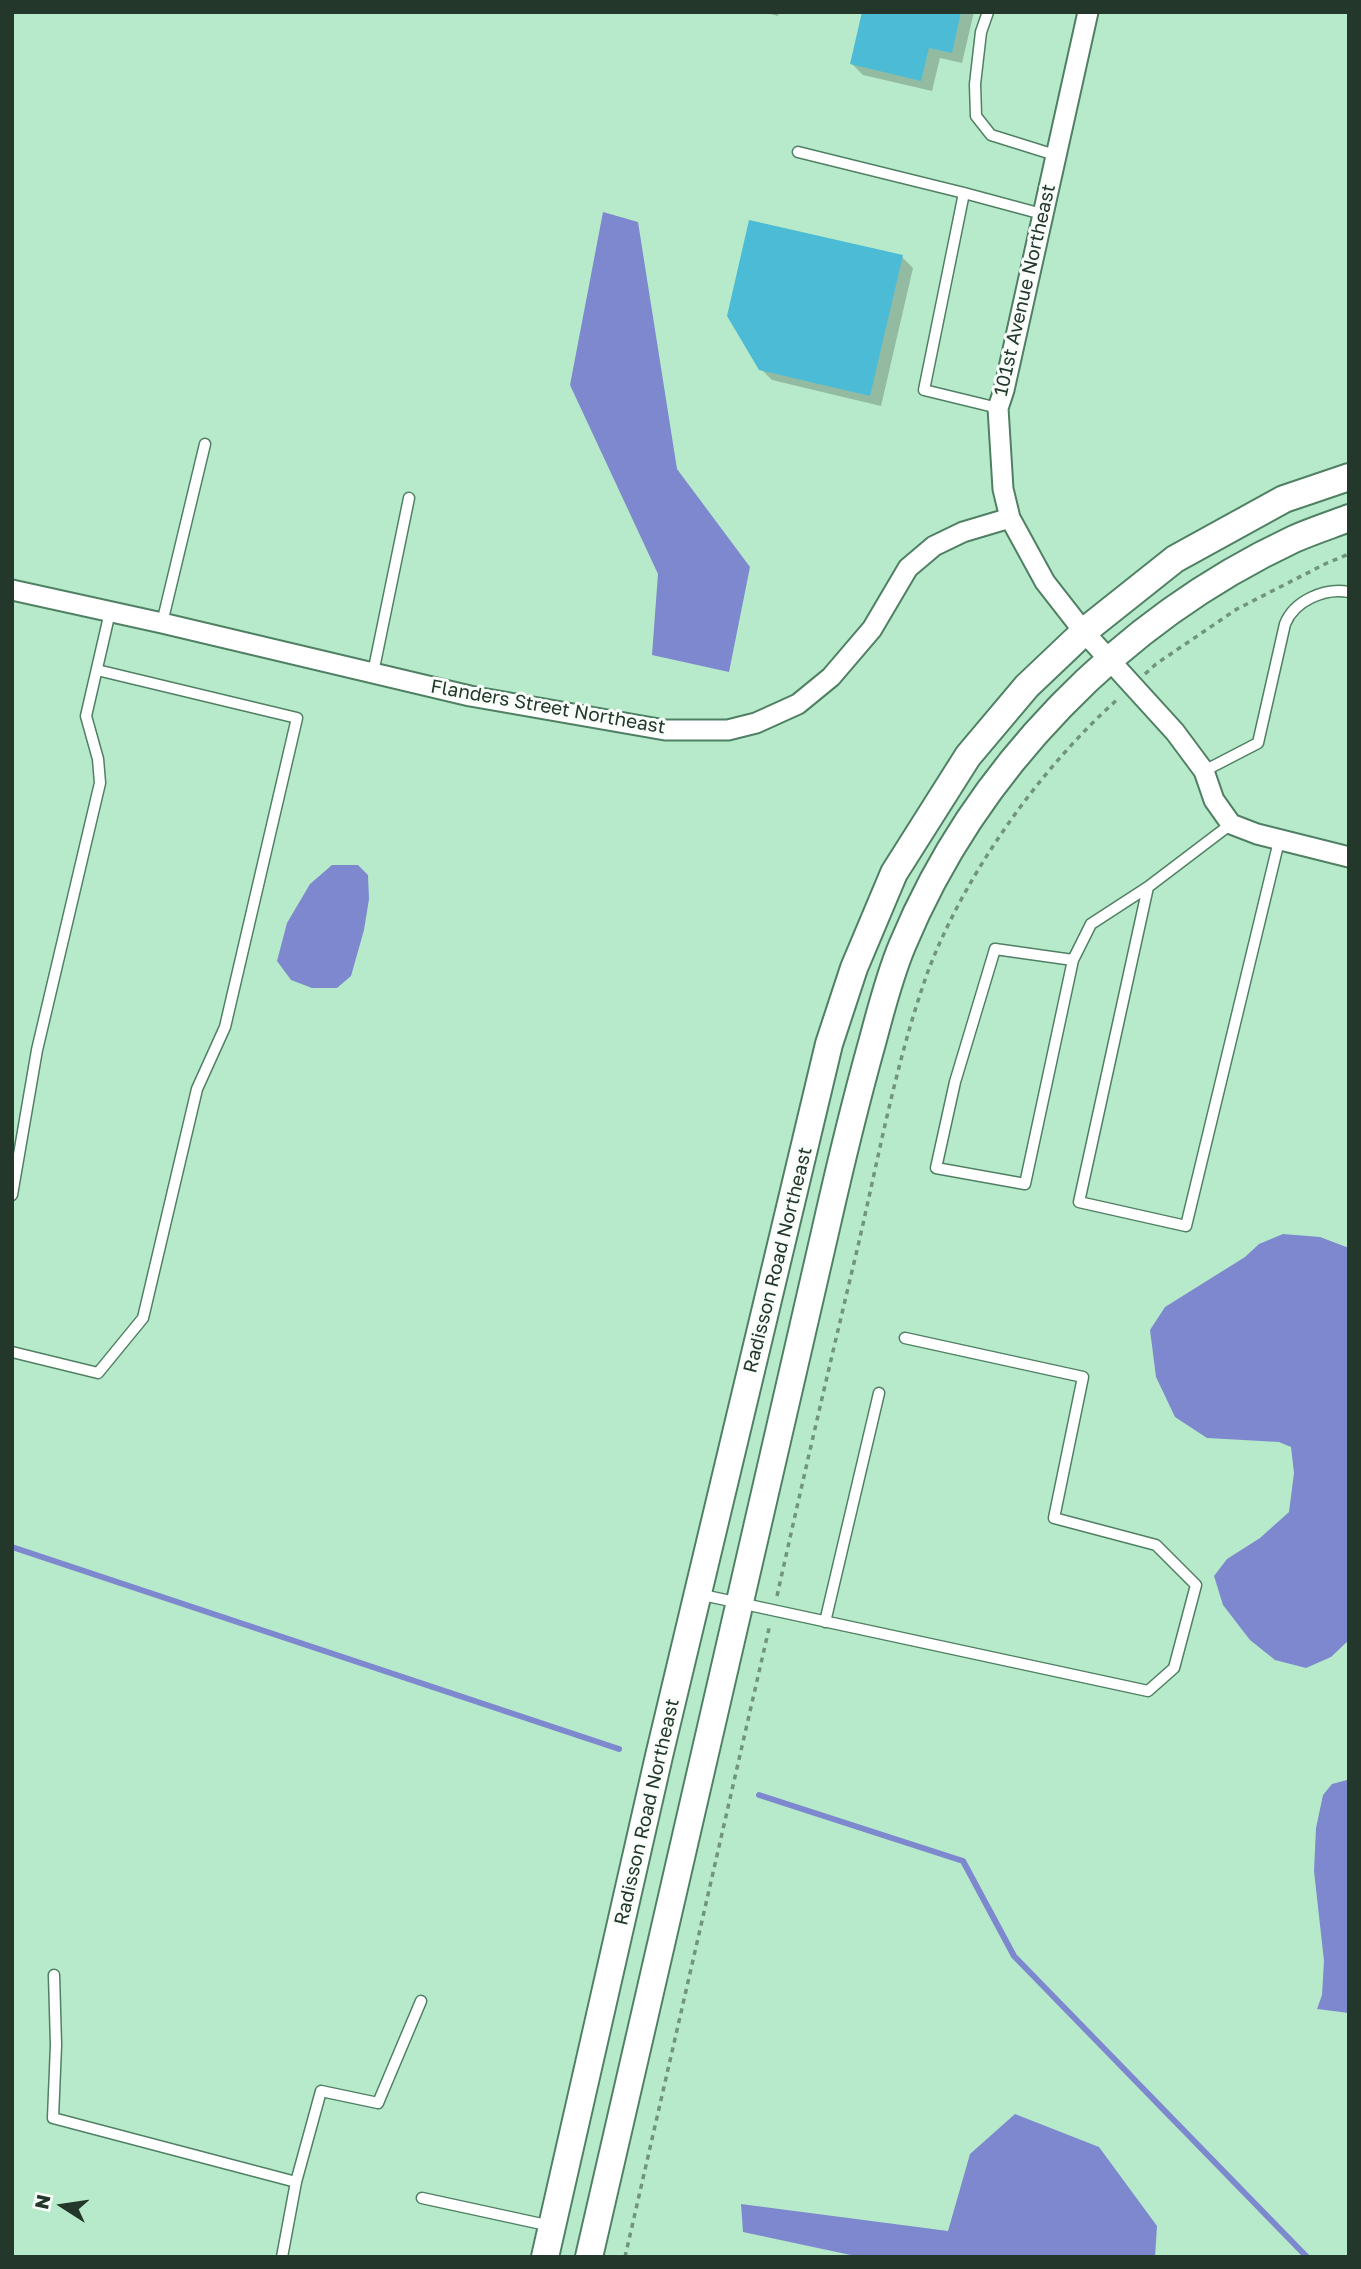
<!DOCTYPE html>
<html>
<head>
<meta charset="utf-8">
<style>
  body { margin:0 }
  #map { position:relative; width:1361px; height:2269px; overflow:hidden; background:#b7eaca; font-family:"Golos Text",sans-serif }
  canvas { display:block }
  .frame { position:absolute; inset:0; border:14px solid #23372b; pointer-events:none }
  .north { position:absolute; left:28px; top:2171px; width:70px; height:70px; -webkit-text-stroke:5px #f9fefb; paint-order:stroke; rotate:282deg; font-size:19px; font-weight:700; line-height:28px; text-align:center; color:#23372b }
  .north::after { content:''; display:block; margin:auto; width:24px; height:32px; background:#23372b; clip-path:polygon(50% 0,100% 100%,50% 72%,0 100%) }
</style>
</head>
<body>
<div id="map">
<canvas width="1361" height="2269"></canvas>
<div class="frame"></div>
<div class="north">N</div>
</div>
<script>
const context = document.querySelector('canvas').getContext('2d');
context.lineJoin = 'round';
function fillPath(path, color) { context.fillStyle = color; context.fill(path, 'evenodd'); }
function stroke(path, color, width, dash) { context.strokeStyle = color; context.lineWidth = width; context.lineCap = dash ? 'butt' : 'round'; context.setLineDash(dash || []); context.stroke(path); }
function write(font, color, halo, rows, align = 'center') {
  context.font = font + ' "Golos Text",sans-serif'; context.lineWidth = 6; context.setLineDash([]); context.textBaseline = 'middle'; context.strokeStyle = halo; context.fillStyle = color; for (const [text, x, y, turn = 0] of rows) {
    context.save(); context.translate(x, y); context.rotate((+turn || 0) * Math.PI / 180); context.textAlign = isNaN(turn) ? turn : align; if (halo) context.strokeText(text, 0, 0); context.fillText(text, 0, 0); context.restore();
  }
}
const water = new Path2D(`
  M603 212 638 222 677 469 750 567 729 672 652 655 658 574 570 385Z
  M332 865H358L368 875 369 899 364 930 351 976 337 988H312L291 980 277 961 287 923 310 884Z
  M1283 1234 1320 1237 1349 1248V1640L1331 1657 1306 1668 1275 1660 1250 1640 1223 1605 1214 1576 1227 1559 1260 1538 1289 1512 1294 1473 1291 1447 1279 1442 1207 1438 1175 1417 1156 1377 1150 1330 1165 1307 1245 1257 1259 1244Z
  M1347 1780 1349 1781V2013L1317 2009 1322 1995 1324 1961 1314 1871 1316 1828 1323 1795 1332 1784Z
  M1015 2114 1099 2147 1157 2226 1155 2257H860L743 2232 741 2204 948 2231 970 2154Z`);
const shadow = new Path2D(`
  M762 12H779L778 16Z
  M864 12H974L962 63 940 58 932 91 863 75 852 64Z
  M902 257 913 268 881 406 772 380 761 369Z`);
const stream = new Path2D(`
  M12 1547 619 1749
  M759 1795 963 1861 1014 1956 1307 2257`);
const building = new Path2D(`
  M862 12H961L952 53 929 48 921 81 850 64Z
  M749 220 903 255 870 396 759 370 727 316Z`);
const path = new Path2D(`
  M1145 674 1156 664 1237 609 1327 563 1349 554
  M777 1596C803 1479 830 1363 858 1246 879 1155 896 1062 927 974 964 875 1040 768 1119 698
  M625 2257 770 1624`);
const lane = new Path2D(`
  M988 12 981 32 975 84 976 116 991 135 1055 155
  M798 152 964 193
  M998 408 924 390 964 193 1042 214
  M162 623 205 444
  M373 673 409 498
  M1204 771 1258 743 1285 624C1294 601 1325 587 1349 592
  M1148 887 1079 1202 1186 1226 1279 841
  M1073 960 1025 1184 936 1168 955 1082 995 949 1073 960 1091 924 1148 887 1231 824
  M12 1195 37 1050 100 783 98 759 86 716 110 612
  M12 1352 98 1373 143 1318 197 1089 225 1027 297 718 97 670
  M698 1594 1148 1691 1174 1668 1196 1585 1156 1545 1054 1518 1083 1377 905 1338
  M825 1622 879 1393
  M54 1975 56 2045 53 2118 296 2182 282 2257
  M296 2182 321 2091 378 2103 421 2001
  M422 2198 551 2226`);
const street = new Path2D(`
  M1088 12 1004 390 998 408 1003 489 1010 518 1045 582 1084 632 1175 732 1204 771 1214 800 1231 824 1257 834 1349 857
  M12 590 162 623 470 696 665 730H728L756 723 798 704 831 677 872 629 908 568 934 546 963 532 1010 518`);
const secondary = new Path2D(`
  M545 2257 659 1756 829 1044 854 968 894 873 968 756 1027 686 1087 629 1175 559 1284 499 1349 477
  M589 2257 826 1228C840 1166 855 1104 872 1043 881 1010 889 977 902 946 975 769 1121 620 1294 539 1312 531 1331 525 1349 518`);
const streetNames = [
  ["101st Avenue Northeast",1025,290,-77],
  ["Flanders Street Northeast",548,707,10],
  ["Radisson Road Northeast",778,1260,-76],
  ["Radisson Road Northeast",647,1812,-77]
];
fillPath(water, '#7e88cf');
fillPath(shadow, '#0003');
stroke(stream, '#7e88cf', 6);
fillPath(building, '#4bbbd6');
stroke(lane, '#508064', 13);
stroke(street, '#508064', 23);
stroke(secondary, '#508064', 30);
stroke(path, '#70947e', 3.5, [5, 5]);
stroke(lane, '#fff', 10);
stroke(street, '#fff', 19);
stroke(secondary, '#fff', 26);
write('19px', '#23372b', '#f9fefb', streetNames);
</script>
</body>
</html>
